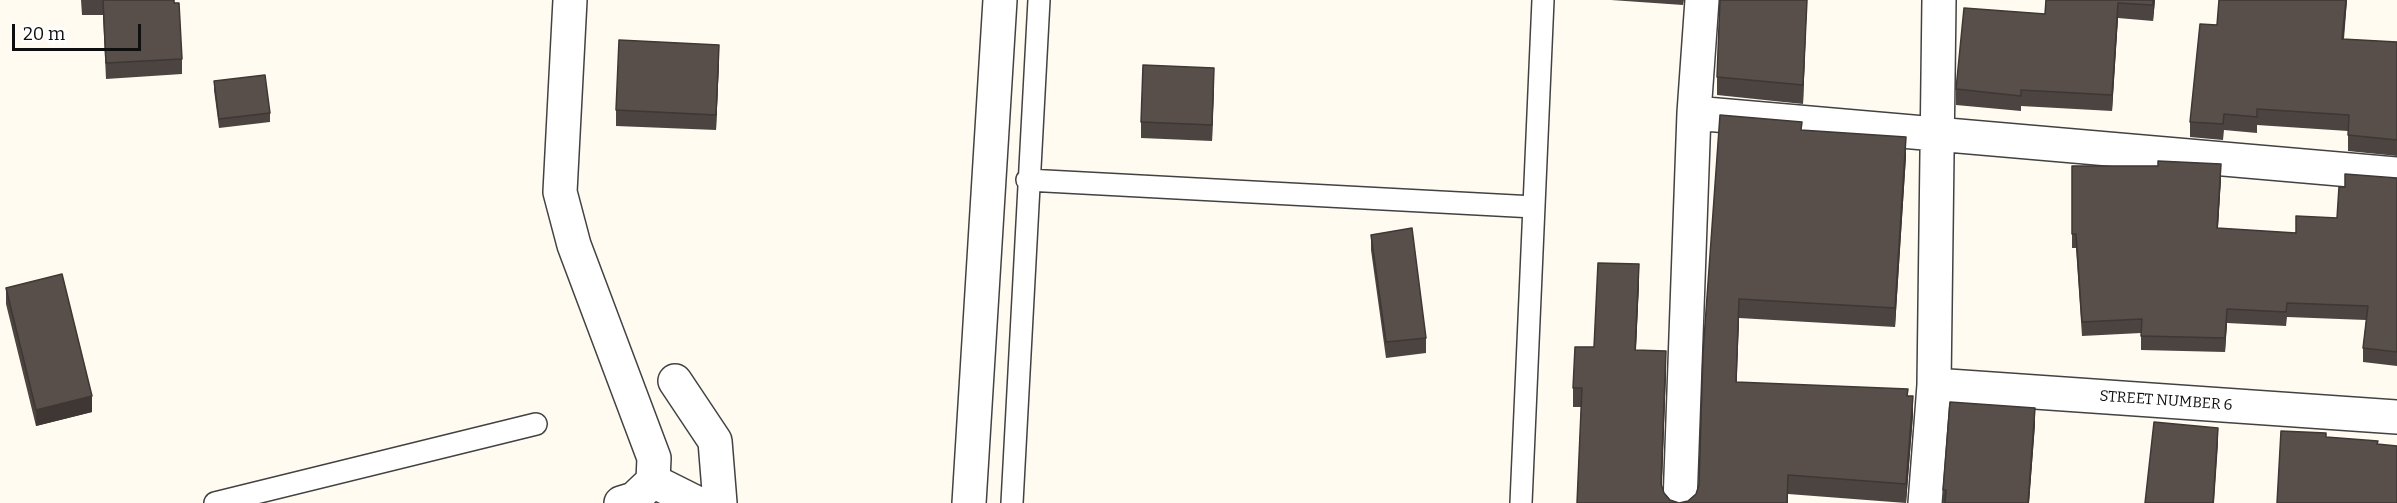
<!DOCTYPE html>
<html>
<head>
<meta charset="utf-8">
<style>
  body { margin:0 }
  #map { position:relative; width:2397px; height:503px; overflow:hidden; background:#fffbf1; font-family:Bitter,serif }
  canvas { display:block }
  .scale { position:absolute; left:12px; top:24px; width:129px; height:27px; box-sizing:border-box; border:3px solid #0f0f0f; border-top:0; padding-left:8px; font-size:18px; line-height:21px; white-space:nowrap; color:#0f0f0f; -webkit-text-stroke:4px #fff; paint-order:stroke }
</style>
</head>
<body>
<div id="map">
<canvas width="2397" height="503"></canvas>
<div class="scale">20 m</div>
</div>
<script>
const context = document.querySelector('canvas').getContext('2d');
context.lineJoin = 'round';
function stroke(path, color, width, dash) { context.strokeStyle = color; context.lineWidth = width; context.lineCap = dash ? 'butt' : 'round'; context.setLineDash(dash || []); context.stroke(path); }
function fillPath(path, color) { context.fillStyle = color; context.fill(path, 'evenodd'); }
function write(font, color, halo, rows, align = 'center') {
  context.font = font + ' Bitter,serif'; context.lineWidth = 6; context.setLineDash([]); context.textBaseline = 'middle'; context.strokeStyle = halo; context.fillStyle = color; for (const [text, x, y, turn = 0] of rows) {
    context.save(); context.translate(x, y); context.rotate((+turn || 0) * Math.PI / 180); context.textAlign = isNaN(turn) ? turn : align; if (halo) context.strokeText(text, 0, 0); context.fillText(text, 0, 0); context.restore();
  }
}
const lane = new Path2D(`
  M1027 180 1534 207
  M215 503 536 424
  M1012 503 1039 0
  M1521 503 1543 0`);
const street = new Path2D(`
  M570 0 560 192 574 245 654 458 653 481 634 499 621 503
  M1694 113 2397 174
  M675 381 715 441 720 503
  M1934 385 2397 417
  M653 481 697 503
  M969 503 1000 0
  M1680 503 1694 113 1702 0
  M1925 503 1934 385 1939 0`);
const wall = new Path2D(`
  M81 0H174L182 59V74L106 79 103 15H82Z
  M1611 0H1684L1683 5Z
  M1807 0 1803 104 1717 95V77Z
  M2046 0H2155L2153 21 2118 18 2112 111 2021 106V111L1956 105V89L2045 14Z
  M2219 0H2347L2344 39 2397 42V156L2348 151V131L2257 125V133L2224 130 2223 140 2190 137V122L2217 25Z
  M719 61 716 130 616 126V110Z
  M214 81 270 113V122L219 128 214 90Z
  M1214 84 1212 141 1141 138V122Z
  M1802 130 1906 156 1895 327 1739 318 1736 382 1908 396 1913 415 1906 503 1788 494V503H1577L1581 407H1573V388L1594 347 1639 283 1636 350 1666 370 1662 486 1664 493 1670 500 1679 503 1688 501 1696 494 1699 485 1703 353Z
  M2072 166H2158L2221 178 2218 228 2296 233 2337 218 2345 187 2397 178V366L2363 362V348L2366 320 2287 317 2286 326 2227 323 2225 352 2141 350V333L2082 336 2076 248H2072Z
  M1371 235 1426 338V353L1386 358 1371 250Z
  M6 288 92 412 36 426 6 304Z
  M2035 424 2029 503H1943V490Z`);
const shadedWall = new Path2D(`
  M1807 0 1803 104V85Z
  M2153 0H2155L2153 21Z
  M2346 0H2347L2342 54V39Z
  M2118 3V18L2112 111V95Z
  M719 45V61L716 130V115Z
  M1214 68V84L1212 141V125Z
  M1906 137V156L1895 327V308Z
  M2221 164V178L2217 242V228Z
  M1639 264V283L1635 368V350Z
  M1739 299V318L1736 401V382Z
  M2227 309V323L2225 352V338Z
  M1666 351V370L1661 503V484Z
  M92 396V412L36 426V410Z
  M1913 396V415L1906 503V484Z
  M2035 408V424L2029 503H2028Z
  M2218 428V444L2214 503H2213Z`);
const building = new Path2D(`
  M103 0H174V3H179L182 59 106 63Z
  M1720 0H1807L1803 85 1717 77Z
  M2046 0H2153V5L2118 3 2112 95 2021 90V96L1956 89 1964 8 2045 14Z
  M2219 0H2346L2342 39 2397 42V140L2348 135 2349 115 2257 109V117L2224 114 2223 124 2190 122 2200 24 2217 25Z
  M619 40 719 45 716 115 616 110Z
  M1143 65 1214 68 1212 125 1141 122Z
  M265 75 270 113 219 119 214 81Z
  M1720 115 1802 122 1801 130 1906 137 1895 308 1739 299 1736 382 1908 389 1907 396H1913L1906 484 1788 475 1787 503H1577L1582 388H1573L1575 347H1594L1598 263 1639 264 1635 350 1666 351 1661 484 1664 493 1670 500 1679 503 1688 501 1696 494 1699 485 1703 353Z
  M2158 161 2221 164 2217 228 2296 233V216L2337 218 2339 187H2345V174L2397 178V352L2363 348 2368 306 2287 303 2286 312 2227 309 2225 338 2141 336 2142 319 2082 322 2076 234H2072V166H2158Z
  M1412 228 1426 338 1386 342 1371 235Z
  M62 274 92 396 36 410 6 288Z
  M1950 402 2035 408 2028 503H1945L1946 490H1943Z
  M2154 422 2218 428 2213 503H2145Z
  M2281 431 2326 433V437L2378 441 2377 444 2397 446V503H2277Z`);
const streetNames = [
  ["STREET NUMBER 6",2166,401,4]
];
stroke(lane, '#424242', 24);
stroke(street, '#424242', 36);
stroke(lane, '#fff', 21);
stroke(street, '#fff', 33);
fillPath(wall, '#4c4440');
fillPath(shadedWall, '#3e3734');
fillPath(building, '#584f4b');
stroke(building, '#3e3734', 1.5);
write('15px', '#0f0f0f', '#fff', streetNames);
</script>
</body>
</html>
